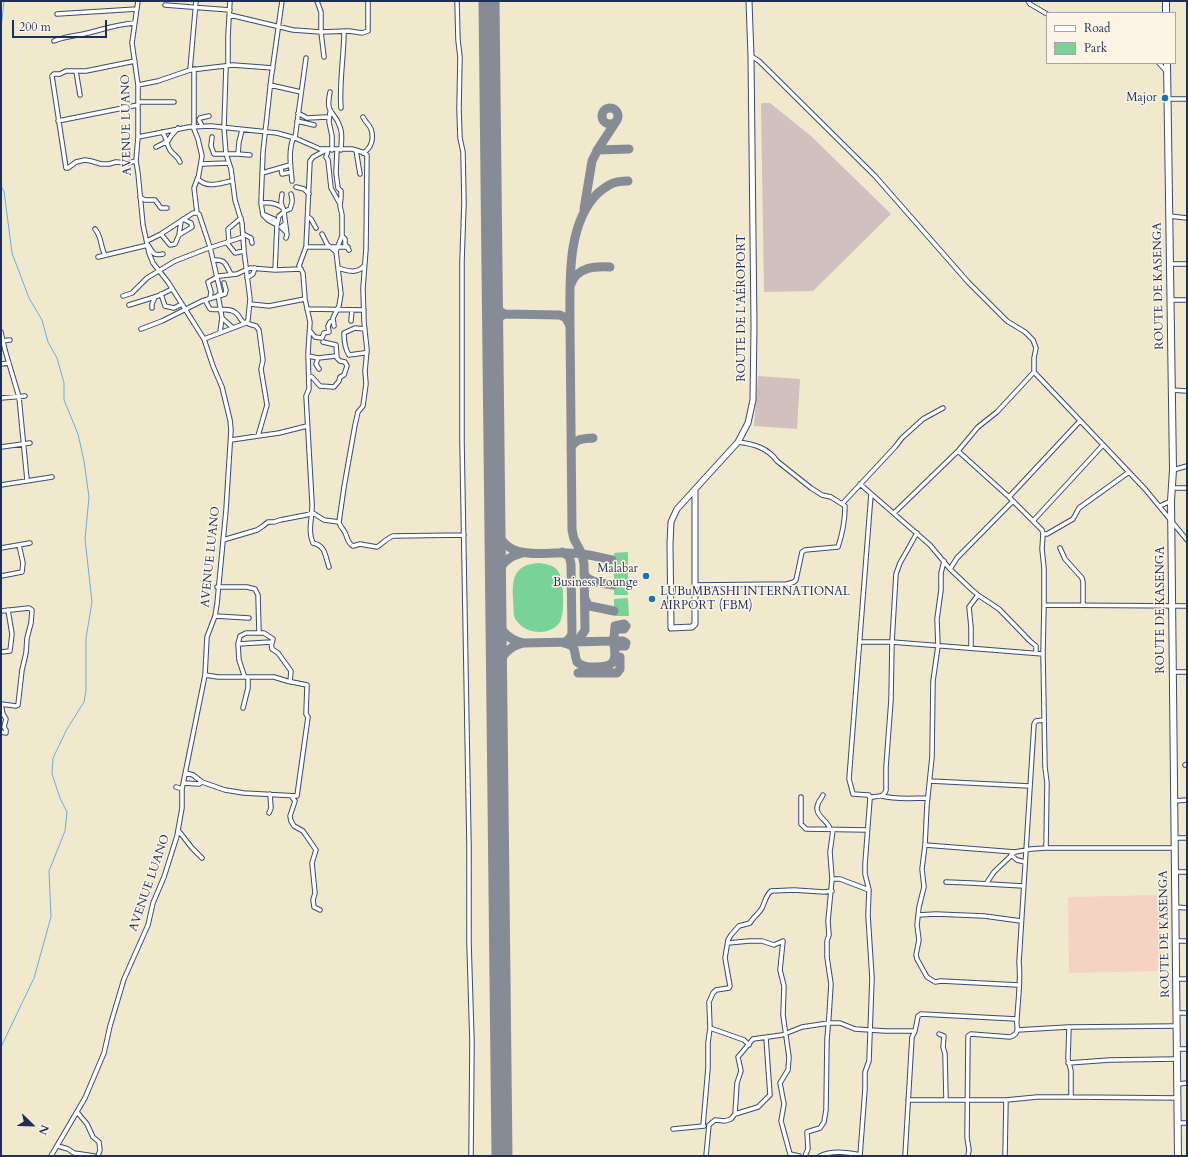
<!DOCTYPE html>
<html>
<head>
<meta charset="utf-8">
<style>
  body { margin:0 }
  #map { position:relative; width:1188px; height:1157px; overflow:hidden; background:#f0e9ce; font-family:Cardo,serif }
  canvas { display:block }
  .frame { position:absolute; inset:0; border:2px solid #1b2f5e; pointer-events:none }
  .legend { position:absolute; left:1046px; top:12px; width:130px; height:52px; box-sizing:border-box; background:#fcf5e5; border:1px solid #a2a6af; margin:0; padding:5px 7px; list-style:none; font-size:12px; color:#1b2f5e }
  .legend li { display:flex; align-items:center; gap:8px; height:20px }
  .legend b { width:20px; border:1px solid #a2a6af }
  .north { position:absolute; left:12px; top:1105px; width:40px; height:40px; -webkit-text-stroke:3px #fcf5e5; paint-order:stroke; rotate:113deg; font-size:11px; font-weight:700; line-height:16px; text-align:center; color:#1b2f5e }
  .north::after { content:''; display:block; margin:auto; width:14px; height:18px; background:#1b2f5e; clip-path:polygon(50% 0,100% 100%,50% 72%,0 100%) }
  .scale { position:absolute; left:12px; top:20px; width:95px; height:18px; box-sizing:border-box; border:2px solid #1b2f5e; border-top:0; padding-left:5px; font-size:12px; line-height:14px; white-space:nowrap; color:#1b2f5e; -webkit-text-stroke:3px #fcf5e5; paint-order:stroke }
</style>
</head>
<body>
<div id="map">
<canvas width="1188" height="1157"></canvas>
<div class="frame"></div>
<ul class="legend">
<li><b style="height:5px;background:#fff"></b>Road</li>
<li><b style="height:11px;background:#79d298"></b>Park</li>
</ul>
<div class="north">N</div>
<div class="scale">200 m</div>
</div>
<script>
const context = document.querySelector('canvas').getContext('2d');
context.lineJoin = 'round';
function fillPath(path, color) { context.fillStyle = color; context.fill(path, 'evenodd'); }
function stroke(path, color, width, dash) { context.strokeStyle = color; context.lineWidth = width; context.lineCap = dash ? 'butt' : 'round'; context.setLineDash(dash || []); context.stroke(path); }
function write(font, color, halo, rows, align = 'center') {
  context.font = font + ' Cardo,serif'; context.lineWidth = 3; context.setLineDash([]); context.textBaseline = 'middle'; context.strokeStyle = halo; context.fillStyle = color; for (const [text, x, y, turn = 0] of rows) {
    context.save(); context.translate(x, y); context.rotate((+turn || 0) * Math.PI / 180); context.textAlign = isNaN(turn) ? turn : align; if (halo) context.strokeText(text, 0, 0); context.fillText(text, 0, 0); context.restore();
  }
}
const built = new Path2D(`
  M1161 895 1162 971 1069 973 1068 897Z`);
const industrial = new Path2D(`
  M761 103H770L811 136 891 214 813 291 764 292Z
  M758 376 800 379 797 429 754 426Z`);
const green = new Path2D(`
  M628 552V595H614V553Z
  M539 563C546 564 554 565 558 571 564 578 565 614 560 622 549 638 521 634 514 616 514 591 505 565 539 563Z
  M628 598 629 616H614V599Z`);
const stream = new Path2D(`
  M1 29 4 1
  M1 186 4 191 12 253 29 298 42 320 48 342 57 358 64 383V400L78 434 84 461 89 497 85 539 92 602 86 638V690L84 702 67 729 53 758 52 774 60 798 67 812 65 831 49 871 51 917 34 978 1 1047`);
const taxiway = new Path2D(`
  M602 116a8 8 0 1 1 16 0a8 8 0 1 1-16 0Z
  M597 150 629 149
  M584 209 592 161 598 149 617 120
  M571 284C577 267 595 266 610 267
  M493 302 497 310 505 314 560 315 566 318 570 326 572 530 574 539 582 554 584 564 585 630 580 638 573 642 523 643C506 639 499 629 496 613
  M570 325C570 283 566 224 598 193 609 184 614 181 628 181
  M493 327 499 317 505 314
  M571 449C574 438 584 439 593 438
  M495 525C505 564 541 551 571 553 585 553 598 557 612 560
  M562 552 569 556 571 564 572 634 569 639 564 643
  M584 574C589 583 603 583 613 585
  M496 577C501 564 508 556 522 553
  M585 599 588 605 590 606 614 611
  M611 641H623L626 643 625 646H617
  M574 642 611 641 614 638 615 626 624 624 626 626 624 629H617
  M564 643C578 646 573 651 577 662 583 667 588 667 595 667 613 667 617 663 614 644L610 641
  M497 668C502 655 509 646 523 643
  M578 673H617L620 669V657`);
const runway = new Path2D(`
  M489 1 502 1156`);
const street = new Path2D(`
  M457 1 458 40 460 57 459 109 460 138 463 152 464 203 462 261V442L469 844V943L472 1042 471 1156
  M1028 1 1030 4 1047 14
  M165 5 230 10
  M57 14 137 9
  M230 15 293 30 321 32V12L317 1
  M54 41C65 36 76 36 88 33 104 29 118 24 135 23
  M751 56 759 61 875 176 968 282 1007 321 1025 332 1033 340 1036 348 1034 358V372L1145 489 1187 540
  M324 57 321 32 349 31 362 33 368 31V1
  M135 61 86 71H66L60 74H54L52 76 66 168H68L76 162 85 160 91 161 101 164H109L116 162 127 163 136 161
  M1159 63 1166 71
  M228 65V36L230 1
  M194 69V129L198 139 202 156 198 179C208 189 220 183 232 181
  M190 70 196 1
  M76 71 80 95
  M138 85 158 81 190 70 233 65 273 68
  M270 85 301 92
  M330 92C325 116 335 110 340 127 343 134 341 142 341 150
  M1167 99H1187
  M138 102H174
  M341 108C339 82 344 57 344 31
  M330 112 329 122 332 136V150
  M298 113 307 118 326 117 329 118
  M58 121 138 105
  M297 121 314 125
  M202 126 199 120 200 118 209 116
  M162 132C167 137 166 144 170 150 173 155 178 156 180 162
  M138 137 189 127 211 126 277 133 295 138 320 149H352L362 152 367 155 366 249 363 288 364 322 367 350 365 371 366 384 363 406 358 412 355 425 344 487 339 522
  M212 137 211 146 214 154H238L250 155
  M156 147 168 141 171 136 178 128
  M326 150 313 157 310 161 306 247 299 266 303 273 305 299 310 322 308 353 309 389 306 396 312 503C313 517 307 530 313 543 326 546 325 556 329 567
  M328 150 326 157 328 160 331 188 340 204
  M356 150 360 174
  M363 153C372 148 374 138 371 129 369 124 365 122 363 117
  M238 154 239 142 242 130
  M202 164 228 163
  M281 168 282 174 291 172
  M262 173 290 165
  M292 181C291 168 288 152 293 139L295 138 306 58
  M296 187 304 189 309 194
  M140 197 145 200H155L161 208H167
  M261 203C269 202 277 203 283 208L284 212 279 216 277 225
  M282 206 281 202 282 194
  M285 211 290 209C292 203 293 200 291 194
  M284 212 287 235 286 238
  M197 213 194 188 198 177
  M265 215 274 219 276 223
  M1169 216 1187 218
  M308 217 311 219 316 228
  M285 224 281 227 286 232
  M95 229C102 237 100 246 105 255
  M161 234 170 245 175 244 179 235 192 227 191 223 183 219
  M243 234 251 238 252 243
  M322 234 327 244 336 252
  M179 235 181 221
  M342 236 345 239V244L349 250
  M147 241 161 234 193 213H197L199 214 210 247 221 295
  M229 242 228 229 241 218
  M227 243 235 253 244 251
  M306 247H348
  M98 257 148 245C153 253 153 256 163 254
  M213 260C227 259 225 265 231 274
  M1170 264H1187
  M338 268C347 271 357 274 364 266
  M275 270 277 225 268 220 263 215 261 203 263 152 271 79 282 1
  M247 278 253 274 255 268
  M161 294 165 306 174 308 182 304
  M218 295 222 318 220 332
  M123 296 132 293 147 278 175 261 206 249 243 237
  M210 298 211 292 208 282 219 276 237 274 250 268 275 270 301 269
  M205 300 210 309C218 311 229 307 236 313 240 316 240 321 245 323
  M1170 300H1187
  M250 304 269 306 305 299
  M129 305 158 296 172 289
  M152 308V304L155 297
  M307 309 364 310
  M222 318 232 327
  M351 321 352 310
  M334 326 333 318 339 306 341 294 336 251 342 236V215L340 206 341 197V191L338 188 336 173 337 150
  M141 329 162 321 202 301 225 294 226 290 224 283
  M365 329 355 328 344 333C344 340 345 349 349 355L364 353 367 352
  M310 331 315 337 322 338 324 333 329 332 328 326 330 322 332 321
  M1 332 5 350 19 397 27 480
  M204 339 246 323 248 320 250 299 244 251 242 223 235 200 231 169 226 154 224 128 226 66
  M1 341 10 340
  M308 356 318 358 336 356
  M318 358 316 364 319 369
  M1 364 9 363
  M309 376 312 377 320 386 334 387 339 381 340 377 344 375 347 366 345 362 340 361 337 358 336 345 323 342
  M1171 390 1187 391
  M1 398 25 396
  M258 436 279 433 307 426
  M231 440 258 436 267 405 261 369 263 360 259 330 256 326 249 324 247 322
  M1 447 30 443
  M958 451 1009 497 1042 530 1043 534 1042 549 1044 568V605L1043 654 1045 767 1047 783 1046 848H1175
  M1173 470 1187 466
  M860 484 930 545 950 569 971 589 978 595 999 609 1030 641 1036 646V653
  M1 485 52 477
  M1172 488H1187
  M1009 497 1080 421
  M842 504 895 447 902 438 923 419 943 408
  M1160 506 1171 501
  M894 513 958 451 978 427 997 412 1034 372
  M1033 521 1103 445
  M1043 534H1047L1073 519 1079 508 1129 472
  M223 540 257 530 263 526 268 522H274L280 520 306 515 313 513 324 520 339 522C340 527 342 527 344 531 348 536 346 542 353 546L360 544 377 547C382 544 387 538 393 536L464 535
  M1 548 30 543
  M1060 548 1065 559 1082 578 1083 582V605
  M944 561 941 573V590L937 619 938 646 933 681 932 757 927 805 925 845 922 869 924 887 919 907 917 925 919 940 916 955 917 959 927 977 935 982 941 981 1018 985
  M950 569 957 558 1013 501
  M1 576 22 572 23 563 19 545
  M695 585 787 584 794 582 796 580 802 552 805 550 838 547C843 532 845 522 845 506L831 497 822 495 811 488 777 461C768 448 754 444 738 442
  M217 587H247L255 589 258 595 259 633
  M1044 605 1187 606
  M1 611 29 608 32 610 31 623 27 638 26 653 22 670 18 705 16 706 1 704
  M215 616 249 618
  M860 642H892L1043 654
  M238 644 240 636 246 633H264L273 639 272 643
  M971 648V627L969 607 978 595
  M1 652 10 651 12 634 8 610
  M1173 672H1187
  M205 675 218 677H243L244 675 239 660 238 644 271 642 272 649 278 653 291 671 290 682
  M243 708 248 688V677
  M1 732 6 733V730L4 727 6 719 3 714 1 704
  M1185 765 1187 764
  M186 773 193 775 202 782 225 790 244 793 297 796 308 717 306 714 307 685 287 681 274 677H243
  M930 781 1029 786
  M184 783 199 784 202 782
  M176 787 182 789
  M823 795C822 798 819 800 818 804 813 815 828 820 830 829
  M882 796C897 800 913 798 928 798
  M292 797 295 801 290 816 291 821 294 826 303 831 316 850 312 863 315 893 313 900 314 907 320 910
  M801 797V824L806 829 867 830
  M870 797C877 796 884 798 886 790V767L891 700 892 642 896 574 900 563 917 533
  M1174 801 1187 800
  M269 813 271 808 270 794
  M178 830 192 848 202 858
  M1175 838H1187
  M925 845 1015 852 1031 849 1046 848
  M1011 855 1017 860 1025 862
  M1175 872H1187
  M832 879H840L869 890
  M946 882 971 883 1023 886
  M986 884 994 872 1015 852
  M1176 907 1187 908
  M918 915 936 914 984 916 1021 921
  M1176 941H1187
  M728 943 749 941H762L774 945 783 941 780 970 784 986 783 1015 789 1057 788 1070 780 1083 784 1104 781 1121 790 1154 799 1156
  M1176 979H1187
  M1177 1013H1187
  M1069 1027 1068 1059 1071 1071V1097
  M710 1028 744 1040 749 1045
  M1017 1030 1069 1027 1177 1026
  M939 1034 944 1036 943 1047 945 1054 946 1099
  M1177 1049H1187
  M1068 1063 1110 1060 1177 1059
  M1178 1084 1187 1083
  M908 1100H1006L1037 1097H1071L1178 1098
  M77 1112 87 1124 93 1137 99 1142 100 1150 98 1156
  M735 1114 758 1107 770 1095 766 1038
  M1178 1123H1187
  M703 1126 708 1068V1043L710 1028 709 1002 713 993 716 990 729 988 730 986 725 958 728 940 731 935 739 926 750 923C753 917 759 914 762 908 765 902 766 895 771 891L794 890 824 892 832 891
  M673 1129 704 1126
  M58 1146 68 1149 74 1153 94 1156
  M51 1156 85 1098 104 1053 110 1026 124 979 148 925 153 903 164 877 177 836 182 808V789L205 675 207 637 215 616 217 604 226 510 231 430 230 420 222 387 213 366 204 339 168 282 153 263 149 253 143 225 138 173 136 161 138 137V85L132 43 138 1
  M706 1156 709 1125 715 1120 725 1121 731 1119 735 1114 737 1083 741 1071 738 1057 753 1039 782 1035 802 1027 829 1023H840L855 1029 885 1031H915
  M805 1156 808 1149 807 1132 820 1128 824 1122 826 1110 827 1039 829 1016 831 984 827 957V941L829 935 828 921 832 879 830 852 833 830
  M820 1156C832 1150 847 1152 860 1155
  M860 1156 865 1089V1072L869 1061 872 978 868 915 869 890 865 874V864L870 799 869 795H867L853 794 849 779 871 494
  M905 1156 912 1037 915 1031 918 1016 921 1014 1016 1019
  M968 1156 969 1150 967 1137 968 1036 971 1034 1010 1037C1013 1036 1016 1035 1017 1031 1018 1027 1016 1023 1017 1019 1018 999 1021 982 1019 962L1034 724 1036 721 1044 720
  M1005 1156 1006 1100`);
const secondary = new Path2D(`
  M695 491V624L692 627 671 628 670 544 671 522 677 509 738 442 748 423 753 400 754 326 751 56 749 1`);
const highway = new Path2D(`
  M1166 1V13
  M1167 63 1173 470 1171 501 1178 1156`);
const markers = [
  [1165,98,4,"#1f6fb2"],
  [646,576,4,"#1f6fb2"],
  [652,599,4,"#1f6fb2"]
];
const poiNames = [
  ["Major",1157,98],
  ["Malabar",638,569],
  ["Business Lounge",638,583],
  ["LUBuMBASHI INTERNATIONAL",660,592,"left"],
  ["AIRPORT (FBM)",660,606,"left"]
];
const streetNames = [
  ["AVENUE LUANO",127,125,-91],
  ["ROUTE DE KASENGA",1159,286,-91],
  ["ROUTE DE L'AÉROPORT",742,308,-90],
  ["AVENUE LUANO",211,557,-84],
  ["ROUTE DE KASENGA",1161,610,-90],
  ["AVENUE LUANO",150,883,-71],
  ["ROUTE DE KASENGA",1165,934,-91]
];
fillPath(built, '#f5d3c2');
fillPath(industrial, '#d1c0bd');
fillPath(green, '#79d298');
stroke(stream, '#6babdf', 1);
stroke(taxiway, '#868c96', 9);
stroke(runway, '#868c96', 21);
stroke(street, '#3b4b6f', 5.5);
stroke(secondary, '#3b4b6f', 7);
stroke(highway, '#3b4b6f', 8);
stroke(street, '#fff', 3.5);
stroke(secondary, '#fff', 5);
stroke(highway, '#fff', 6);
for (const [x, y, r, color] of markers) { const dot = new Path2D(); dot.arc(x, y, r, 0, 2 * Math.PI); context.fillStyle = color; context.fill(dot); stroke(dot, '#fcf5e5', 1.5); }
write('12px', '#1b2f5e', '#fcf5e5', poiNames, 'right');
write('12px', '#1b2f5e', '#fcf5e5', streetNames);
</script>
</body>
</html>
